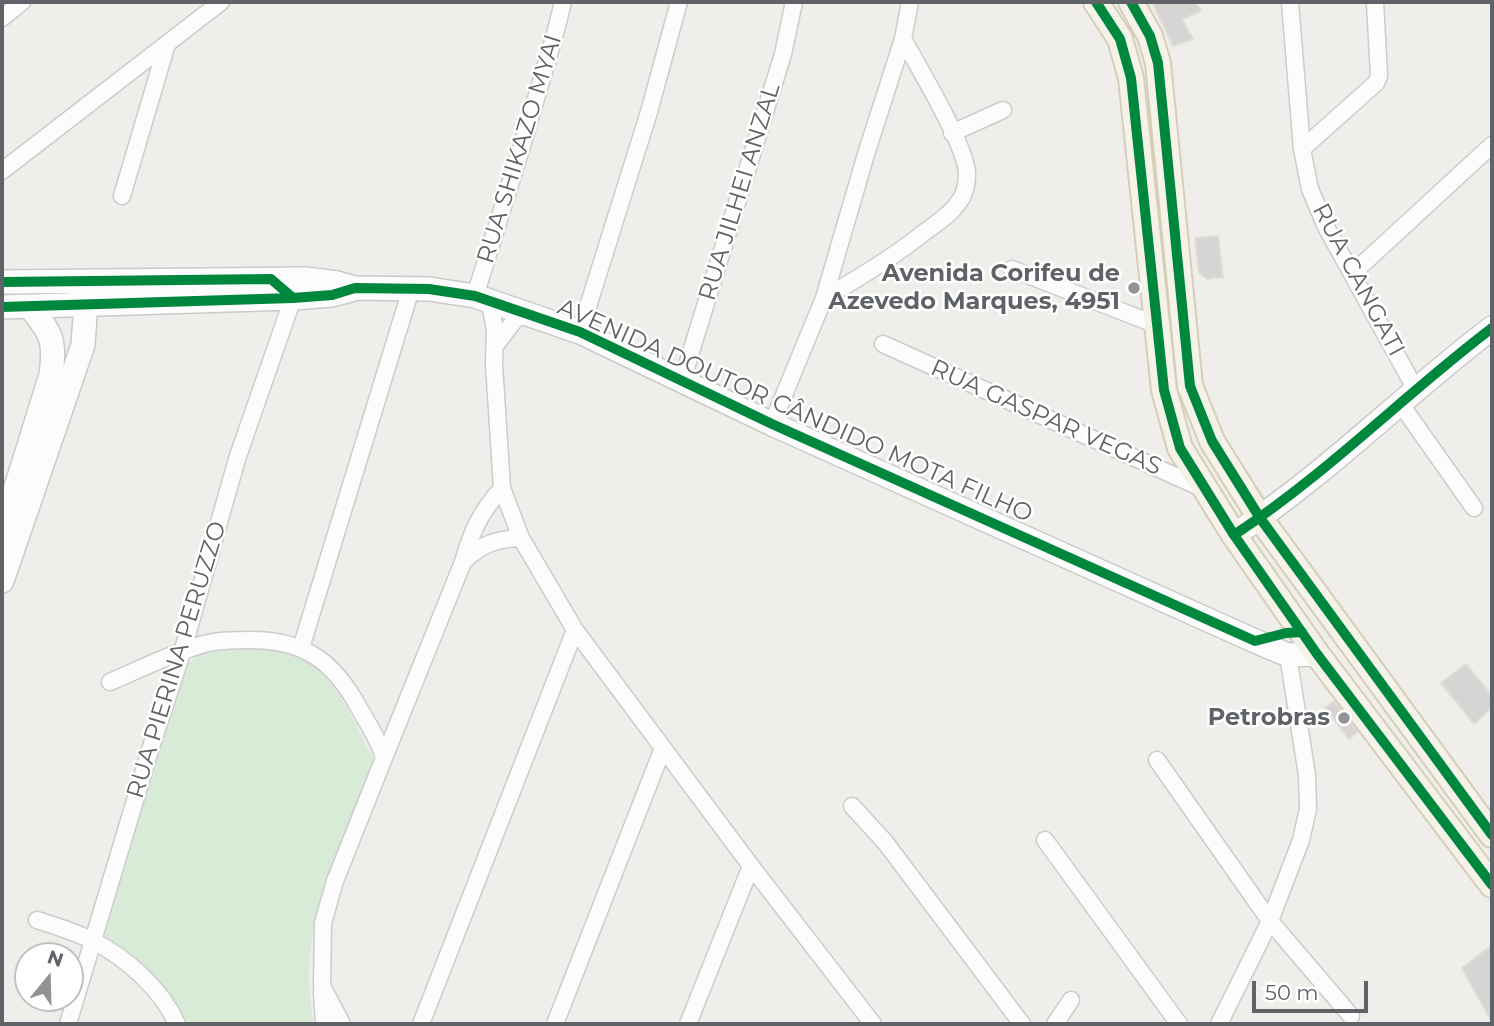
<!DOCTYPE html>
<html>
<head>
<meta charset="utf-8">
<style>
  body { margin:0 }
  #map { position:relative; width:1494px; height:1026px; overflow:hidden; background:#efeeea; font-family:Montserrat,sans-serif }
  canvas { display:block }
  .frame { position:absolute; inset:0; border:4px solid #5f6368; pointer-events:none }
  .north { position:absolute; left:14px; top:942px; width:70px; height:70px; box-sizing:border-box; background:#fff; border:2px solid #bfc1c3; border-radius:50%; rotate:19deg; font-size:19px; font-weight:700; line-height:28px; text-align:center; color:#5f6368 }
  .north::after { content:''; display:block; margin:auto; width:24px; height:32px; background:#919496; clip-path:polygon(50% 0,100% 100%,50% 72%,0 100%) }
  .scale { position:absolute; left:1252px; top:981px; width:116px; height:32px; box-sizing:border-box; border:4px solid #5f6368; border-top:0; padding-left:9px; font-size:21px; line-height:24px; white-space:nowrap; color:#5f6368; -webkit-text-stroke:5px #fff; paint-order:stroke }
</style>
</head>
<body>
<div id="map">
<canvas width="1494" height="1026"></canvas>
<div class="frame"></div>
<div class="north">N</div>
<div class="scale">50 m</div>
</div>
<script>
const context = document.querySelector('canvas').getContext('2d');
context.lineJoin = 'round';
function fillPath(path, color) { context.fillStyle = color; context.fill(path, 'evenodd'); }
function stroke(path, color, width, dash) { context.strokeStyle = color; context.lineWidth = width; context.lineCap = dash ? 'butt' : 'round'; context.setLineDash(dash || []); context.stroke(path); }
function write(font, color, halo, rows, align = 'center') {
  context.font = font + ' Montserrat,sans-serif'; context.lineWidth = 5; context.setLineDash([]); context.textBaseline = 'middle'; context.strokeStyle = halo; context.fillStyle = color; for (const [text, x, y, turn = 0] of rows) {
    context.save(); context.translate(x, y); context.rotate((+turn || 0) * Math.PI / 180); context.textAlign = isNaN(turn) ? turn : align; if (halo) context.strokeText(text, 0, 0); context.fillText(text, 0, 0); context.restore();
  }
}
const green = new Path2D(`
  M239 646C254 647 273 646 287 650 335 667 353 722 375 762 349 824 316 886 310 955 307 978 311 1001 313 1024H187C175 998 131 948 104 938L168 714 187 665 205 649Z`);
const building = new Path2D(`
  M1152 2H1195L1201 11 1182 19 1193 39 1173 46Z
  M1218 236 1223 277 1207 279 1199 273 1195 238Z
  M1466 664 1492 696V707L1474 724 1441 683Z
  M1334 701 1358 732 1349 739 1325 708Z
  M1492 945V1022L1462 968Z`);
const street = new Path2D(`
  M1290 2 1302 149 1310 189 1326 227 1416 390
  M2 18 22 2
  M952 133 1003 110
  M1302 149 1376 83 1379 76 1375 2
  M2 171 221 2
  M122 196 167 44
  M1012 269 1157 325
  M1353 273 1492 145
  M475 296 522 146 555 34 563 2
  M824 298C859 278 894 257 926 231 937 223 950 215 958 203 965 195 967 184 967 173 966 146 918 66 903 39
  M489 300 495 329 494 364 502 488 521 538 575 630 751 866 873 1024
  M580 332 649 112 679 2
  M883 344 1206 490
  M495 346 514 321 525 312
  M682 381 783 54 794 2
  M1400 403 1474 508
  M772 424 824 298 867 151 903 39 910 2
  M464 561C481 544 497 539 521 538
  M301 648 411 289
  M110 682C140 669 172 653 204 644 219 640 235 640 251 640 304 640 333 661 358 706 367 723 379 739 384 758L335 881 323 923 322 986 342 1024
  M384 758 463 562C472 530 480 513 502 488
  M1157 760 1270 921 1351 1016
  M852 806 885 842 1022 1024
  M1045 840 1179 1024
  M37 920C56 926 76 932 93 941 127 958 162 990 177 1024
  M322 992 324 1024
  M68 1024 151 747 182 653 237 459 293 298
  M421 1024 575 630
  M555 1024 663 748
  M688 1024 751 866
  M1055 1024 1071 1000
  M1219 1024 1270 921 1301 840 1308 809 1307 775 1288 655`);
const secondary = new Path2D(`
  M2 282 306 279 337 283 355 288 429 289 475 296 580 332 772 424 1255 641 1288 655 1317 654
  M2 307 293 298 332 295 351 290
  M2 532 51 375C56 340 51 333 30 307
  M1234 535C1327 474 1405 394 1492 328
  M2 581 83 345 85 316 81 290`);
const primary = new Path2D(`
  M1096 2 1120 39 1131 78 1164 390 1180 448 1234 535 1317 654 1492 885
  M1131 2 1150 36 1158 63 1190 386 1212 441 1260 518 1492 835`);
const cycleway = new Path2D(`
  M1096 2 1120 39 1131 78 1164 390 1180 448 1234 535 1317 654 1492 885
  M1131 2 1150 36 1158 63 1190 386 1212 441 1260 518 1492 835
  M2 282 271 279 293 298
  M2 307 293 298 332 295 355 288 429 289 475 296 580 332 772 424 1255 641 1286 633 1302 632
  M1234 535C1327 474 1405 394 1492 328`);
const markers = [
  [1134,288,7,"#919496"],
  [1344,718,7,"#919496"]
];
const streetNames = [
  ["RUA SHIKAZO MYAI",520,149,-73],
  ["RUA JILHEI ANZAL",740,192,-73],
  ["RUA CANGATI",1358,280,62],
  ["AVENIDA DOUTOR CÂNDIDO MOTA FILHO",795,411,24],
  ["RUA GASPAR VEGAS",1046,418,24],
  ["RUA PIERINA PERUZZO",177,660,-73]
];
const poiNames = [
  ["Avenida Corifeu de",1120,274],
  ["Azevedo Marques, 4951",1120,302],
  ["Petrobras",1330,718]
];
fillPath(green, '#d8ebd6');
fillPath(building, '#d6d5d3');
stroke(building, '#deddd9', 2);
stroke(street, '#cbcccc', 19);
stroke(secondary, '#cacacb', 26);
stroke(primary, '#d7ceb8', 28);
stroke(street, '#fdfcfc', 16);
stroke(secondary, '#fdfcfc', 23);
stroke(primary, '#f4f2e9', 24);
stroke(cycleway, '#00873e', 10);
for (const [x, y, r, color] of markers) { const dot = new Path2D(); dot.arc(x, y, r, 0, 2 * Math.PI); context.fillStyle = color; context.fill(dot); stroke(dot, '#fff', 2.5); }
write('24px', '#5f6368', '#fff', streetNames);
write('bold 24px', '#5f6368', '#fff', poiNames, 'right');
</script>
</body>
</html>
